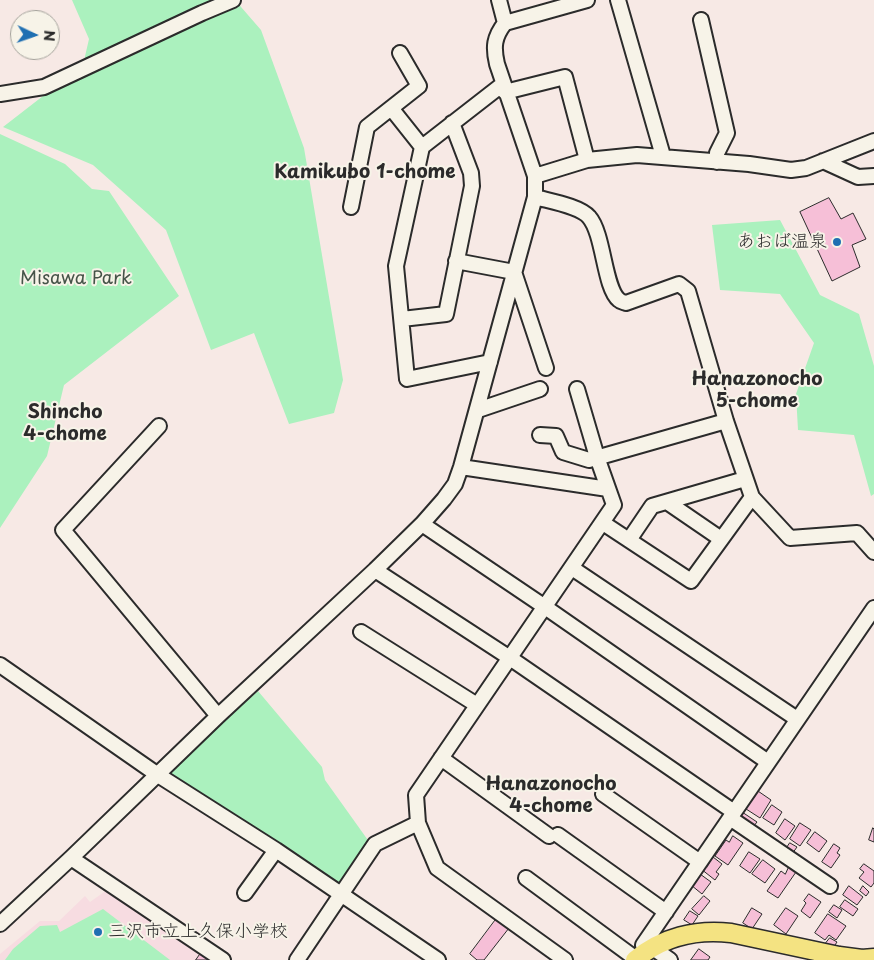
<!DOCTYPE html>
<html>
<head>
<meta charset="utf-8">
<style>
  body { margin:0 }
  #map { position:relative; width:874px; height:960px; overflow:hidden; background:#f7e9e5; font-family:"Playpen Sans",sans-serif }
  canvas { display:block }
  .north { position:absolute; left:10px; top:10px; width:50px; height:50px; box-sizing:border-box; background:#f7f3e8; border:1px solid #a5a39c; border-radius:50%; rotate:93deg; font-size:14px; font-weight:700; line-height:20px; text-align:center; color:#2b2b2b }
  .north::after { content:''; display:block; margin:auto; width:18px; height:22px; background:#1f6fb2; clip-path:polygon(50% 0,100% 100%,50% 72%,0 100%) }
</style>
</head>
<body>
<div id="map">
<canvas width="874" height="960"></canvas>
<div class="north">N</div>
</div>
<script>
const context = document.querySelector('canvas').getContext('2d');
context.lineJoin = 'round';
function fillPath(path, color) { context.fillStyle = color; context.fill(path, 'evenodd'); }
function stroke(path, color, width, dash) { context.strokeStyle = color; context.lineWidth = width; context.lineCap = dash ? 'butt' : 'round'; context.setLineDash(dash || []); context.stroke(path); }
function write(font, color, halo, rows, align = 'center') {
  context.font = font + ' "Playpen Sans","Klee One",sans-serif'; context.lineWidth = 4; context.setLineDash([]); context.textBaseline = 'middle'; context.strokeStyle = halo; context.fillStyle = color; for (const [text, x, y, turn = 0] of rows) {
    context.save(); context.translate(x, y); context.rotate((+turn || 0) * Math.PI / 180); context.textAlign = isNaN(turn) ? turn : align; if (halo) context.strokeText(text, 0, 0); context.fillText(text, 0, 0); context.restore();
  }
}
const built = new Path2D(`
  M107 890 212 960H0V954L40 921H59L85 896 90 902Z`);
const green = new Path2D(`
  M72 0H235L261 30 304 148 343 380 334 413 289 424 254 333 211 350 166 230 93 165 3 127 83 65 89 39Z
  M0 134 65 164 92 189 109 191 179 296 64 385 47 456 0 528Z
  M780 220 820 295 859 314 874 366V494L871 496 854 435 798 430 796 394 814 343 780 294 720 290 712 225Z
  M258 691 322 767 325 780 370 843 344 883 338 885 170 774 169 770Z
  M103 909 170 960H5L13 949 40 926 57 925 60 932Z`);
const building = new Path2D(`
  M829 198 841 219 853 213 866 239 852 245 860 267 832 281 800 212Z
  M755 789 771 800 760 818 743 807Z
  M772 805 782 812 774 825 763 818Z
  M739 810 757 822 753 827 736 816Z
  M785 819 795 826 785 840 776 833Z
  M800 823 811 830 800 846 790 839Z
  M873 828 874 829V842L869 840Z
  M815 832 827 841 819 852 807 843Z
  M733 836 743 843 728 865 715 856 726 840 729 842Z
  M790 843 797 847 792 854 786 849Z
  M834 844 840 848 837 853 840 855 831 868 822 862Z
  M749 852 760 859 750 873 740 866Z
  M713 857 722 864 716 872 719 874 715 880 701 869 704 864 707 866Z
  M763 860 775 869 765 883 752 874Z
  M864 864 874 871V883L871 887 859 878 864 872 860 869Z
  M789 867 796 872 778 898 767 891 781 871 785 874Z
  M700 874 711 882 702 894 691 885Z
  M849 886 863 897 857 905 843 895Z
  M863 886 869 892 866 896 860 891Z
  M809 894 821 902 810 918 801 911 806 903 804 901Z
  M704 896 710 901 699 915 692 909Z
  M845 900 858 909 853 916 840 907Z
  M834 905 842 910 837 918 829 912Z
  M752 908 762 914 752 929 743 923Z
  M786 908 798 916 786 934 774 925Z
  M690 911 698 916 692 925 684 920Z
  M828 914 846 926 836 940 829 935 825 940 815 933Z
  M497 918 509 928 484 960H477L470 954Z
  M830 938 837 942 833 948 826 943Z
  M699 949 710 957 708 960H691Z
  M201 953 210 960H196Z`);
const minor = new Path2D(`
  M499 0 505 23
  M618 0 663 156
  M701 20 727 133 717 153V162
  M505 92 565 77 587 160
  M0 94 44 87 202 13 233 0
  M391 108 422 147
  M823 161 858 177 874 176
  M535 176 587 160 637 155 749 164 791 170 806 168 874 141
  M535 197C549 201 580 206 589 217 604 234 604 288 619 300 621 302 624 302 626 303L679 284 688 291 726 421 752 497 790 538 857 533 874 552
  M351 207 367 127 419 86 400 53
  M456 261 514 272 546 368
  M402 319 446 314 472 186 471 173 452 123
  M490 362 407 379 396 266 422 147 503 84
  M478 410 540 389
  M159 426 63 530 218 716
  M540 435 556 436 563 452 589 460 726 421
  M461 467 608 489
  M667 502 721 539
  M603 523 691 581 752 497
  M422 524 545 607 768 762
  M629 540 652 506 745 479
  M572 568 797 719
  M375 570 510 658 734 812
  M361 632 477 705
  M0 665 158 775 276 850 438 960
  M441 758 549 836
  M603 794 700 862
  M730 818 830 886
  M558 835 666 912
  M71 858 223 960
  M526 878 636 959
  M245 893 276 850
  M0 924 71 858 218 716 375 570 422 524 444 499 455 484 461 467 535 197V176L497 64C493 47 494 37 505 23L587 0
  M653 948 670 960
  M645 952 643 945 874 608
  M297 960 375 844 418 823
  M565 960 437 868 418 823 416 795 614 505 597 457 577 389`);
const major = new Path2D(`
  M635 960C662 937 696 929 731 933L839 956 862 959 874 958`);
const markers = [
  [837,242,5,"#1f6fb2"],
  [98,932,5,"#1f6fb2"]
];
const poiNames = [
  ["あおば温泉",827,242],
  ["三沢市立上久保小学校",108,932,"left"]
];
const parkNames = [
  ["Misawa Park",76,279]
];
const neighbourhoodNames = [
  ["Kamikubo 1-chome",365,173],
  ["Hanazonocho",757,380],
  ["5-chome",757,402],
  ["Shincho",65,413],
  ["4-chome",65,435],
  ["Hanazonocho",551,785],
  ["4-chome",551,807]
];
fillPath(built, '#f7dce1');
fillPath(green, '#abf1be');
fillPath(building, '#f6bfd7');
stroke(building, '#2b2b2b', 1);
stroke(minor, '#2b2b2b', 18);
stroke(major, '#2b2b2b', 21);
stroke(minor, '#f7f3e8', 14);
stroke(major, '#f4e382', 18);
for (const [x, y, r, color] of markers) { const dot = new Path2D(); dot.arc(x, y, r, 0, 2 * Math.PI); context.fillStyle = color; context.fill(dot); stroke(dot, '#f7f3e8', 2); }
write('18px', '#2b2b2b', '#f7f3e8', poiNames, 'right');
write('18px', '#455348', '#f7f3e8', parkNames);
write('bold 19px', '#2b2b2b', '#f7f3e8', neighbourhoodNames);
</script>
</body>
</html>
